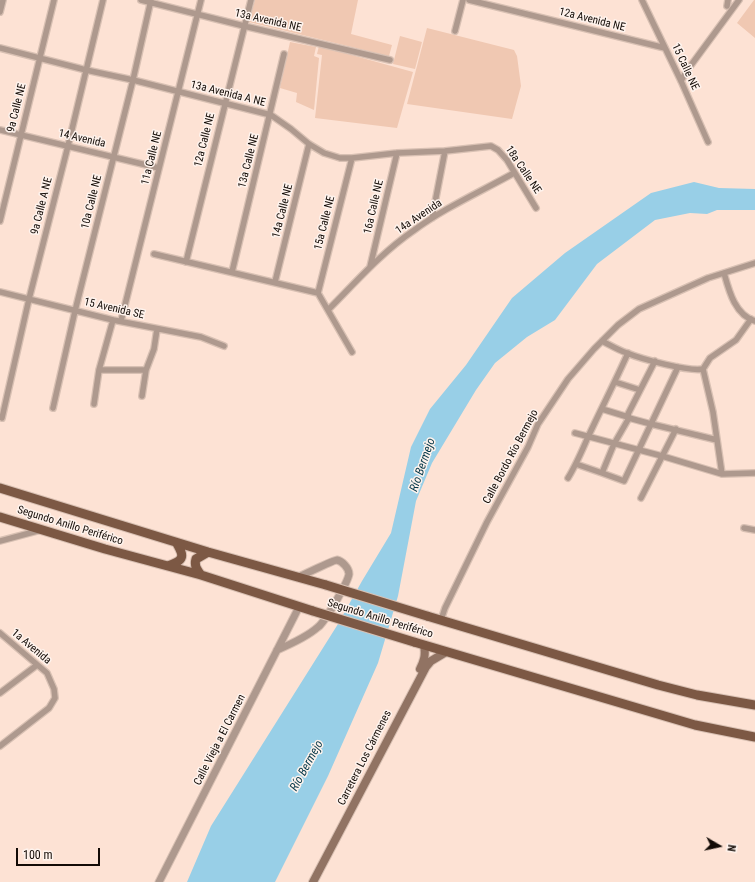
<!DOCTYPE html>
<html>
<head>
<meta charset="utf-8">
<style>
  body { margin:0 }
  #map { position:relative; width:755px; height:882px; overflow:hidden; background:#fde2d4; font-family:"Roboto Condensed",sans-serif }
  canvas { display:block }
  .north { position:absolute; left:699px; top:826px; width:40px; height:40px; -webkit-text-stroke:3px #fef3ed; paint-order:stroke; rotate:99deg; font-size:11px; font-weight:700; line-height:16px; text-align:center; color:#130b06 }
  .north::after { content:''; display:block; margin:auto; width:14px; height:18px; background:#130b06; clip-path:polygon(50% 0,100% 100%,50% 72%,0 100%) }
  .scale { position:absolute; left:16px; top:848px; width:84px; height:18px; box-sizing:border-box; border:2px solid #130b06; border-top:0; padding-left:5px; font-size:12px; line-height:14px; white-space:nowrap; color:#130b06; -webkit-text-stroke:3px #fef3ed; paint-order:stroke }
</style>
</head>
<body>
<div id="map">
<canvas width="755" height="882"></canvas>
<div class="north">N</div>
<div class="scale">100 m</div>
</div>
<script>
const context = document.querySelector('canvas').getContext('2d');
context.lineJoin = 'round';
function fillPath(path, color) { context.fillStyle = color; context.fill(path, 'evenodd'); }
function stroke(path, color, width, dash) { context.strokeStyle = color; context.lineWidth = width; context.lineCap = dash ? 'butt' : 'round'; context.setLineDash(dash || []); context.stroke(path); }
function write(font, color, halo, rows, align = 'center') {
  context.font = font + ' "Roboto Condensed",sans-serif'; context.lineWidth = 3; context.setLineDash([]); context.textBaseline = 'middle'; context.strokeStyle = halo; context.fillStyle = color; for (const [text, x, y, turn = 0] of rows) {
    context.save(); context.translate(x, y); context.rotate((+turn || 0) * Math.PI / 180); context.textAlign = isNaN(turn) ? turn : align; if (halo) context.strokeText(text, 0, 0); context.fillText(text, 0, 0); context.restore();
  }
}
const green = new Path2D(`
  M255 0H358L351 34 392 45 389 56 249 22Z
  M754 0H755V38L737 23Z
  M427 28 514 50 517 56 521 86 512 119 407 104Z
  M400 36 422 42 415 69 393 64Z
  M290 42 316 47 314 56 319 58 314 110 296 102 297 93 280 88Z
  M319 46 413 72 397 128 315 118 322 55 317 54Z`);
const water = new Path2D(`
  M694 182 719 188 755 189V210H717L707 214 690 213 655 220 597 264 555 320 527 337 495 363 476 390 432 463 416 501 398 596 378 663 328 776 275 882H187L211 826 338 624 362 581 391 533 411 447 430 409 466 365 512 298 565 253 651 193Z`);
const minor = new Path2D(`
  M141 0 244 26 390 60
  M469 0 665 48
  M642 0 681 81 708 142
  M727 6 728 0
  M0 12 3 0
  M455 31 463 0
  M0 48 86 70 133 80 271 115 291 129 309 144 324 153 340 158H352L397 153 445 151 491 146 498 150 507 160 536 208
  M681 81 686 72 739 0
  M0 130 159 168
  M432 218 445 151
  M0 221 54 0
  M154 254 318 293 352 352
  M186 262 251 0
  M370 267 397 153
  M232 272 284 54
  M724 273C729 291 735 315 755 321
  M275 282 309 144
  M0 292 113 320 201 337 224 346
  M318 293 352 158
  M328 310C355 283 381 253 413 231 444 208 480 192 514 173
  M121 321 201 0
  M602 341C610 345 618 350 627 353 641 359 690 372 703 369
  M678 367 651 424 717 440
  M99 370H146
  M615 382 640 390
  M142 396 146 370 154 349 157 329
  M94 404 99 370 113 320
  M53 408 75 311 133 80 151 0
  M602 409 628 417
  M2 418 29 299 68 146 103 0
  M629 418 614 444 602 473 624 481 651 424 629 418 628 414 655 361
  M575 433 662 456 722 474 755 473
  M576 464 602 473
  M722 474 713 412 703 369 710 358 736 340 751 319
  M568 478C576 465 582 451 588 437 601 409 615 382 628 353
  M641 498 676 429
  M744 528 755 530
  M0 541 41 530
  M441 620 445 608 487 522 528 447 538 424 568 379 594 349 618 325 639 309 708 278 755 263
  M0 633 47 673 54 689 55 698 49 708 0 746
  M0 693 37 665`);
const tertiary = new Path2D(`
  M277 650C291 644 307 637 318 627 325 622 348 582 349 574 349 568 342 561 337 560 333 560 304 575 298 577
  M159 882 299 607`);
const secondary = new Path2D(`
  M420 669C424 661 426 655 424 645
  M313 882 426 667 431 661 446 652`);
const primary = new Path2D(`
  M0 488 208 552 326 585
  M0 517 105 549 201 575 313 611
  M168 566C184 560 185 557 176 542
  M201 575C197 570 194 566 196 559L208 552
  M427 616 658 685 697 695 755 705
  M414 642 695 725 755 737`);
const primaryBridge = new Path2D(`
  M326 585 427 616
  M313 611 414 642`);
const streetNames = [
  ["12a Avenida NE",592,20,14],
  ["13a Avenida NE",268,21,13],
  ["15 Calle NE",685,67,65],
  ["13a Avenida A NE",228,94,14],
  ["9a Calle NE",17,108,-76],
  ["14 Avenida",82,139,13],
  ["12a Calle NE",205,140,-76],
  ["11a Calle NE",152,158,-76],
  ["13a Calle NE",249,161,-76],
  ["18a Calle NE",523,170,56],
  ["10a Calle NE",92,202,-76],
  ["9a Calle A NE",42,206,-76],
  ["16a Calle NE",374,207,-77],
  ["14a Calle NE",283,211,-76],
  ["14a Avenida",419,217,-34],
  ["15a Calle NE",325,223,-76],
  ["15 Avenida SE",114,309,13],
  ["Calle Bordo Río Bermejo",511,457,-62],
  ["Segundo Anillo Periférico",70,526,17],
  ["Segundo Anillo Periférico",380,619,17],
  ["1a Avenida",31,647,40],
  ["Calle Vieja a El Carmen",220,740,-63],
  ["Carretera Los Cármenes",365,758,-63]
];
const waterNames = [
  ["Río Bermejo",423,465,-71],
  ["Río Bermejo",307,766,-61]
];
fillPath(green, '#f0c8b2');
fillPath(water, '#98cfe7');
stroke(minor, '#d8c0b3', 8);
stroke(tertiary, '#d8c0b3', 9);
stroke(secondary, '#d8c0b3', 10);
stroke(primary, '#d8c0b3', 11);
stroke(minor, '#ae998e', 5.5);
stroke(tertiary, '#ae998e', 7);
stroke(secondary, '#917363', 8);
stroke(primary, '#7c5844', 9);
stroke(primaryBridge, '#d8c0b3', 11, []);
stroke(primaryBridge, '#7c5844', 9);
write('11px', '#130b06', '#fef3ed', streetNames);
write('italic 12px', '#063849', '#fef3ed', waterNames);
</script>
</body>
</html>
